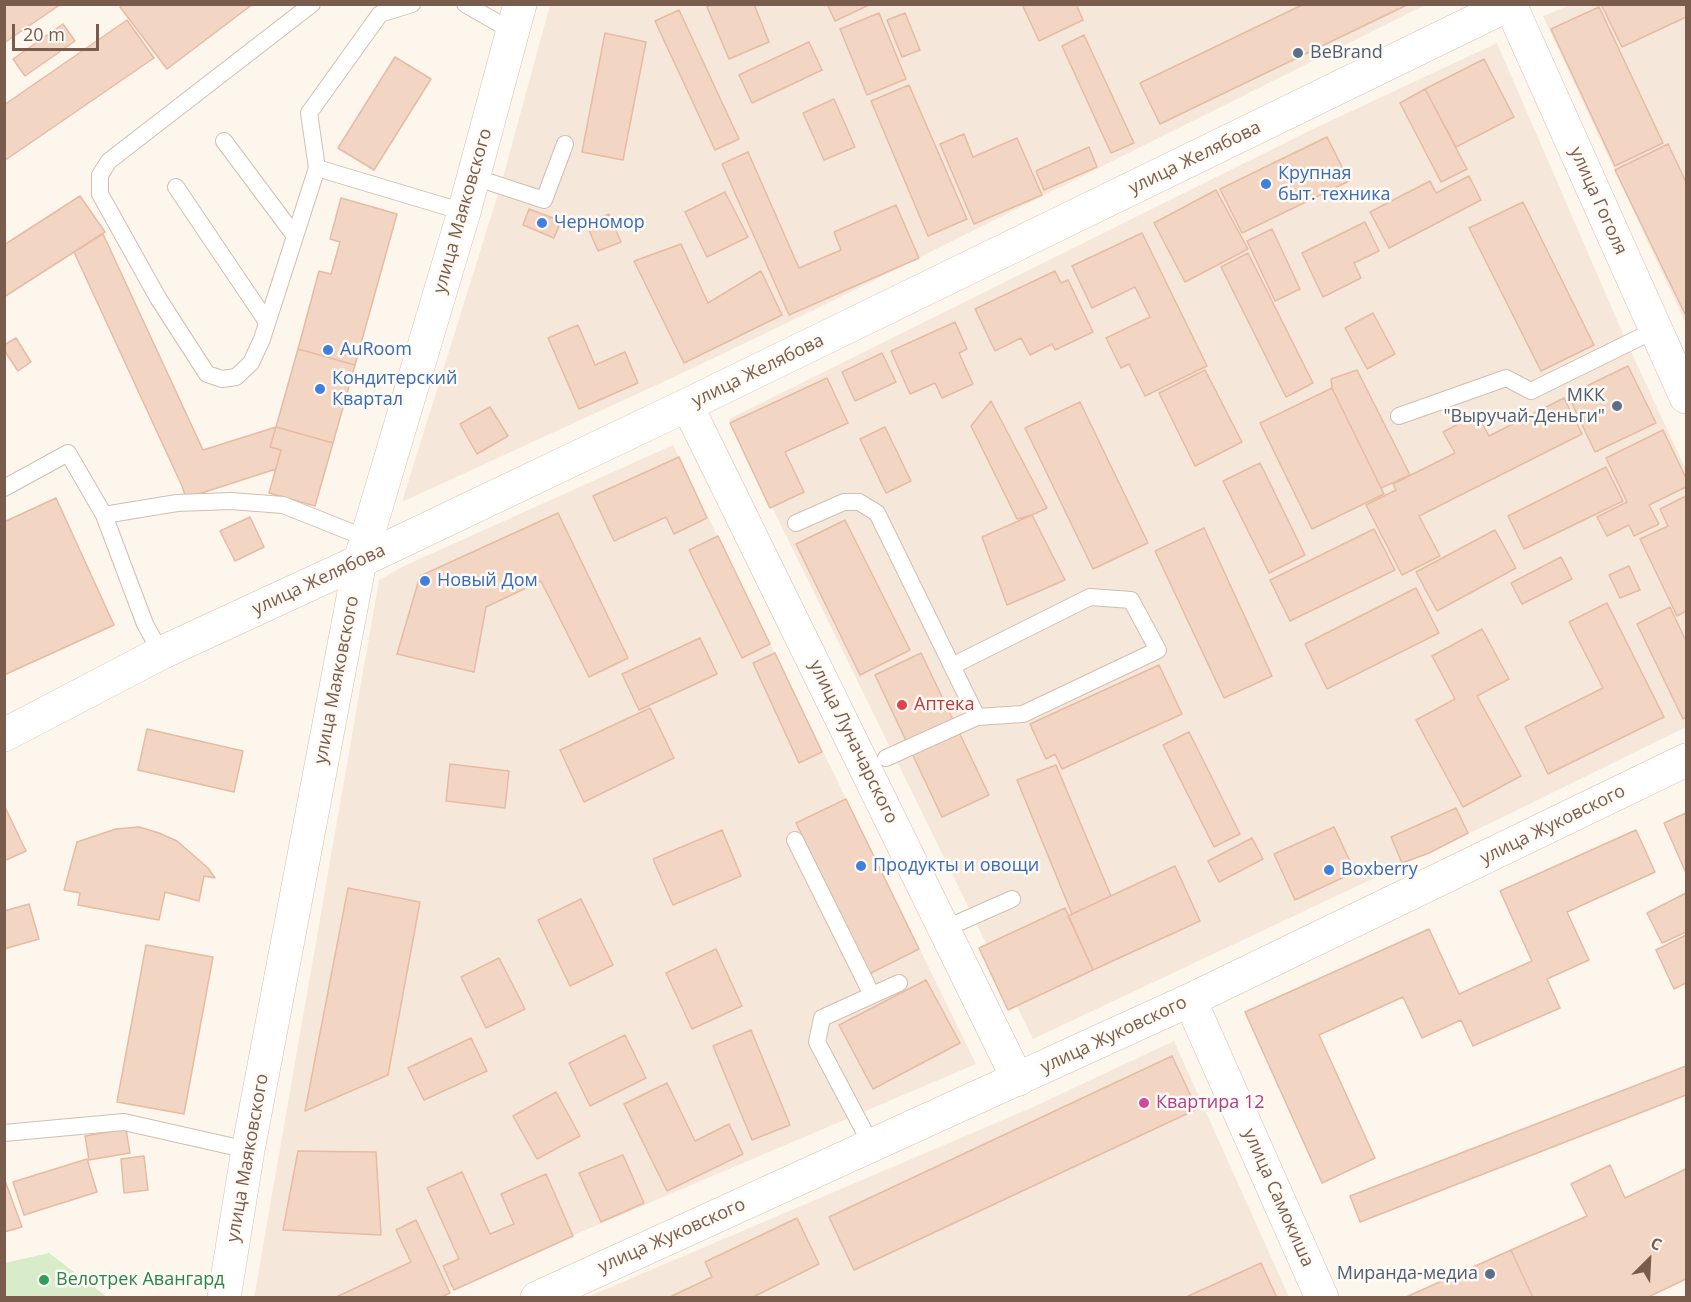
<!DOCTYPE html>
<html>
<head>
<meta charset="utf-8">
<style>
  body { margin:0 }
  #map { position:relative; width:1691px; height:1302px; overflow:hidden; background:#fdf6ec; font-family:"Open Sans",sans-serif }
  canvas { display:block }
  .frame { position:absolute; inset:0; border:6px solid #7a5c4d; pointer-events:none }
  .north { position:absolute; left:1619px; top:1230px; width:60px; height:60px; -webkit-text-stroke:4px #fffaf3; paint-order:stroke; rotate:24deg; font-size:16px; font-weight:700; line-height:24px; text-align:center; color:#7a5c4d }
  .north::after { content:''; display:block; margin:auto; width:21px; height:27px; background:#7a5c4d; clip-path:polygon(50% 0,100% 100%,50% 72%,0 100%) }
  .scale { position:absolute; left:12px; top:24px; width:87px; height:27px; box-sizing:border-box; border:3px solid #7a5c4d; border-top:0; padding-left:8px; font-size:18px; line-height:21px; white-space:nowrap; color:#7a5c4d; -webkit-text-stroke:4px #fffaf3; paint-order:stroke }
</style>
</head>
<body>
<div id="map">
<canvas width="1691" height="1302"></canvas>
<div class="frame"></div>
<div class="north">С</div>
<div class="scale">20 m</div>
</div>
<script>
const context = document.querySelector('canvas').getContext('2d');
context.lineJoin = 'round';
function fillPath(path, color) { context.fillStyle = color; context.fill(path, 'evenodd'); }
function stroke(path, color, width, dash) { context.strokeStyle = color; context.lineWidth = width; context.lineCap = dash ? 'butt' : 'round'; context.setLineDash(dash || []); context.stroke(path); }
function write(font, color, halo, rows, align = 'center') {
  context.font = font + ' "Open Sans",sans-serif'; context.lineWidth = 5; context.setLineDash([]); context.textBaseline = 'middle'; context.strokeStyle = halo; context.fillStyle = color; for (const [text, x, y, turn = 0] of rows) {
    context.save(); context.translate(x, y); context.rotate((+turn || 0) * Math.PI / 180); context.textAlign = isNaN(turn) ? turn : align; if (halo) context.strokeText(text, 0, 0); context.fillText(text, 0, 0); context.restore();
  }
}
const residential = new Path2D(`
  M550 5H1425L818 308 674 377 402 502 502 181Z
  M1570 5H1686V324L1543 16Z
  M1497 43 1627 343 1686 470V727L1493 822 1033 1039 729 419 1311 130Z
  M673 445 976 1064 428 1297 254 1298 379 580 404 566Z
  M1174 1041 1289 1297 585 1298 1031 1108Z`);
const green = new Path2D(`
  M49 1253 107 1297H5V1263Z`);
const building = new Path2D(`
  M4 4H61L4 43Z
  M123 4H253L167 69 120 7Z
  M713 4H754L769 42 729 59 707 7Z
  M827 4H871L835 21Z
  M1022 4H1076L1083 20 1039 41Z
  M1304 4H1409L1160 124 1140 83Z
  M1601 4H1686V17L1622 47Z
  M1599 7 1663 143 1615 166 1551 29Z
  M679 10 739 139 715 150 655 21Z
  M879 13 906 79 867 95 840 29Z
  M905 13 920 50 902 57 887 20Z
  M127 20 154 58 4 161V105Z
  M63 24 75 41 25 76 13 59Z
  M605 33 646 42 623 160 582 152Z
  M1084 35 1134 143 1111 153 1062 46Z
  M809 42 822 70 752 103 739 75Z
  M395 57 431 79 374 170 338 148Z
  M1484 59 1514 117 1456 147 1425 89Z
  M909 85 967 219 928 236 871 101Z
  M1425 89 1467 169 1441 182 1400 103Z
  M834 99 855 147 824 160 803 113Z
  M964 134 973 157 1017 138 1042 195 974 224 940 144Z
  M1327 137 1349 181 1242 233 1220 189Z
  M1668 144 1686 182V316L1615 170Z
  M1089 147 1097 167 1044 190 1036 171Z
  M748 152 799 268 841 250 834 232 896 205 919 258 789 315 722 164Z
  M1469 176 1481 200 1389 248 1370 212 1430 181 1436 193Z
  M1216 190 1248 249 1185 282 1154 223Z
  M725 192 748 237 707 257 685 212Z
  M80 196 105 232 4 297V245Z
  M341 198 397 214 355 365 298 349 319 271 331 274 340 242 330 239Z
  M1523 202 1594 345 1541 371 1469 228Z
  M529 209 561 221 554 238 523 225Z
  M609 214 621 242 598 251 586 223Z
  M1365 222 1379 251 1354 263 1361 278 1323 297 1302 253Z
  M1272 229 1300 289 1275 301 1247 241Z
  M1142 233 1207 366 1145 396 1129 364 1121 368 1106 338 1150 317 1135 287 1092 308 1072 266Z
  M103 234 203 450 276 427 270 447 281 450 276 469 186 498 182 486 74 252Z
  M681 244 708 303 761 271 782 315 684 363 634 261Z
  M1248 253 1313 383 1286 397 1221 267Z
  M1055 271 1061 283 1068 280 1093 332 1055 350 1052 344 1030 355 1021 338 995 351 975 309Z
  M1373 313 1395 354 1367 369 1345 328Z
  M955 322 967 349 959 353 973 384 942 398 935 383 910 394 891 351Z
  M578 325 595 365 625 352 638 383 579 409 548 338Z
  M16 338 31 362 18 371 4 350V345Z
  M298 349 355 365 333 443 276 427Z
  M882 353 896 382 855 401 842 372Z
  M1628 366 1656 423 1595 452 1568 395Z
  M1205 370 1242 442 1195 466 1159 393Z
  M1357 370 1410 475 1381 488 1332 388 1331 379Z
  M827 378 848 423 785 452 804 492 770 508 730 423Z
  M1332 388 1384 494 1312 529 1260 423Z
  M1564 398 1582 434 1419 516 1440 556 1402 575 1366 505 1396 490 1393 484 1455 453 1443 432 1477 414 1489 436Z
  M991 401 1047 508 1032 515 1017 519 971 426Z
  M1080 402 1148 543 1093 569 1025 428Z
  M490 407 508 436 477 454 460 424Z
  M276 427 333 443 315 506 269 493 281 450 270 447Z
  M885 427 911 481 886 493 860 439Z
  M1663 430 1686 478V487L1649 505 1659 524 1634 536 1629 525 1607 536 1597 517 1627 502 1606 458Z
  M679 457 707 518 674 534 666 517 614 541 593 496Z
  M1260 463 1305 555 1269 573 1223 481Z
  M1606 467 1623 501 1524 549 1508 516Z
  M1686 496V611L1677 616 1640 539 1668 526 1660 509Z
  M56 498 114 625 4 675V522Z
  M558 513 628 658 589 677 541 581 486 607 474 672 397 654 420 576Z
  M1032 515 1065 580 1007 605 982 537Z
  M250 517 264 547 235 561 220 531Z
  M845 520 910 650 860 675 796 544Z
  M1204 528 1272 676 1224 698 1155 551Z
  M1374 529 1395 570 1290 621 1270 580Z
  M1495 530 1516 568 1437 611 1416 572Z
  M718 536 770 644 742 658 689 550Z
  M1561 557 1572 579 1522 604 1511 583Z
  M1629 566 1640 590 1620 598 1609 575Z
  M1416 588 1439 633 1327 689 1305 644Z
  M1607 603 1664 717 1548 774 1525 727 1603 688 1569 622Z
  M1670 607 1686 641V717L1683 719 1637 624Z
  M1482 629 1509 679 1477 696 1521 776 1463 807 1416 720 1455 699 1432 656Z
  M700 638 717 674 639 710 622 674Z
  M775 653 822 752 799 763 753 663Z
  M921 653 989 795 942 817 875 675Z
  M1159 665 1182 714 1062 769 1055 754 1046 759 1030 724Z
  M650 708 674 758 584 802 560 750Z
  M147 729 243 751 234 792 138 770Z
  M1189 732 1240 834 1214 847 1163 745Z
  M450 764 509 771 505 808 446 801Z
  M1056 765 1111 896 1072 914 1017 780Z
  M846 799 919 949 869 974 796 823Z
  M4 805 26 851 4 861Z
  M1456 808 1468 833 1429 853 1402 863 1391 837Z
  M1686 813V873L1664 823Z
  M139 827 159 833 177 841 208 868 215 878 204 876 199 901 165 892 159 920 78 905 80 893 64 890 77 842 116 829Z
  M1334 827 1355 872 1295 900 1274 854Z
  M722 830 741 876 673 905 653 859Z
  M1636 830 1655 872 1567 912 1589 960 1547 979 1560 1008 1473 1046 1461 1020 1422 1038 1403 997 1319 1035 1375 1158 1322 1183 1245 1012 1429 929 1459 994 1532 961 1500 891Z
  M1252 838 1263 859 1219 882 1208 861Z
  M1175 866 1200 921 1093 970 1068 916Z
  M348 888 420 902 388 1075 305 1111Z
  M1686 893V932L1662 943 1647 913Z
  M581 899 613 965 570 986 538 920Z
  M29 904 39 939 4 949V911Z
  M1065 908 1093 970 1008 1010 979 948Z
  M1686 935V983L1674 989 1656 950Z
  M146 945 213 957 184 1114 117 1102Z
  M716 949 742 1006 692 1029 666 973Z
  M499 958 525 1009 486 1028 461 977Z
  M926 980 960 1043 873 1089 839 1025Z
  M751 1030 790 1125 752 1140 713 1046Z
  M625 1035 646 1078 590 1106 569 1063Z
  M471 1038 487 1071 424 1100 408 1068Z
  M1172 1056 1197 1109 854 1270 829 1217Z
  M1686 1066V1095L1360 1222 1350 1196Z
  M667 1083 695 1141 729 1124 743 1154 667 1191 624 1104Z
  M556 1092 580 1136 537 1159 513 1116Z
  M126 1129 130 1153 89 1160 85 1136Z
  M298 1151 376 1152 381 1235 283 1230Z
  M623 1155 644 1203 601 1222 579 1173Z
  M144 1156 148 1190 124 1193 121 1159Z
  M87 1159 97 1192 24 1215 13 1182Z
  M1610 1165 1625 1198 1686 1169V1279L1646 1298H1533L1511 1250 1587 1216 1571 1184Z
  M462 1172 490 1234 514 1224 501 1194 546 1174 573 1236 454 1290 443 1266 459 1259 427 1188Z
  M4 1178 22 1227 4 1232Z
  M797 1218 819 1264 751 1298H673L672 1296 712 1277 705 1262Z
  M416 1220 450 1293 439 1298H334L411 1262 396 1230Z
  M1511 1250 1533 1298H1404Z
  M1261 1263 1277 1298H1184Z`);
const lane = new Path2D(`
  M312 4 109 161 100 175V194L158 298 207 374 222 379 236 377 251 363 262 339 317 168 464 212
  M465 4 512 31
  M224 141 295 236
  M317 168 309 113 380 14 412 4
  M474 177 544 200 565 144
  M176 187 267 322
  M1399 416 1506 378 1531 391 1655 330
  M4 488 68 453 104 515
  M796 523 844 502H859L877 513 977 717
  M161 653 145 624 104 515 177 503 231 501 283 505 366 538
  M886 758 977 717 1023 714 1158 650 1131 600 1090 597 952 666
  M795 840 872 995
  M944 929 1012 899
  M4 1133 124 1122 248 1150
  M872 1146 817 1042 822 1018 899 983`);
const street = new Path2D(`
  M687 405 1018 1080`);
const secondary = new Path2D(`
  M1510 4 1686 397
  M4 735 161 653 360 561 687 405 1510 4
  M1190 1000 1322 1298
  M224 1298 248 1150 360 561 464 212 520 4
  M537 1298 1190 1000 1686 760`);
const markers = [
  [1298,53,6,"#5c6f8a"],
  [1266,184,6,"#3f7fe0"],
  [542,223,6,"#3f7fe0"],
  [328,350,6,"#3f7fe0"],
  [320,389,6,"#3f7fe0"],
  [1617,406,6,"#5c6f8a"],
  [425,581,6,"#3f7fe0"],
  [902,705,6,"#e0444e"],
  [861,866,6,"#3f7fe0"],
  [1329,870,6,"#3f7fe0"],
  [1144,1103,6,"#d1479c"],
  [1490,1274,6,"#5c6f8a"],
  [44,1280,6,"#2e9e5b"]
];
const serviceNames = [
  ["BeBrand",1310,53,"left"],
  ["МКК",1605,396],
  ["\"Выручай-Деньги\"",1605,417],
  ["Миранда-медиа",1478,1274]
];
const streetNames = [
  ["улица Желябова",1195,158,-26],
  ["улица Гоголя",1598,201,66],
  ["улица Маяковского",463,211,-74],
  ["улица Желябова",758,371,-26],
  ["улица Желябова",319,580,-25],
  ["улица Маяковского",337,680,-79],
  ["улица Луначарского",853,742,64],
  ["улица Жуковского",1553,825,-26],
  ["улица Жуковского",1114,1035,-25],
  ["улица Маяковского",248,1158,-80],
  ["улица Самокиша",1278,1198,66],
  ["улица Жуковского",672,1236,-24]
];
const shopNames = [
  ["Крупная",1278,174],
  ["быт. техника",1278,195],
  ["Черномор",554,223],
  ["AuRoom",340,350],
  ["Кондитерский",332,379],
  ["Квартал",332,400],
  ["Новый Дом",437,581],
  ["Продукты и овощи",873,866],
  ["Boxberry",1341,870]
];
const healthNames = [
  ["Аптека",914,705]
];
const hotelNames = [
  ["Квартира 12",1156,1103]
];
const leisureNames = [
  ["Велотрек Авангард",56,1280]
];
fillPath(residential, '#f5e8da');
fillPath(green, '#d8ecc9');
fillPath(building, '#f3d5c3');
stroke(building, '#e6bba3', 1.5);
stroke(lane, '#d1beb0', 18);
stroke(street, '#d1beb0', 33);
stroke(secondary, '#d6c0b0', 34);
stroke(lane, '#fff', 16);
stroke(street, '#fff', 32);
stroke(secondary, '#fff', 33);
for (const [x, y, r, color] of markers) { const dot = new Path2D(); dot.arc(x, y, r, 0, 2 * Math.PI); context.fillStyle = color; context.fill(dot); stroke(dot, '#fffaf3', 2); }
write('18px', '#4e5e75', '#fffaf3', serviceNames, 'right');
write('18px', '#7a5c4d', '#fffaf3', streetNames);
write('18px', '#366cbe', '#fffaf3', shopNames, 'left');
write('18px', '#be3a42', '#fffaf3', healthNames, 'left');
write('18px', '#b23c85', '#fffaf3', hotelNames, 'left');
write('18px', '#27864d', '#fffaf3', leisureNames, 'left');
</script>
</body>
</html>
